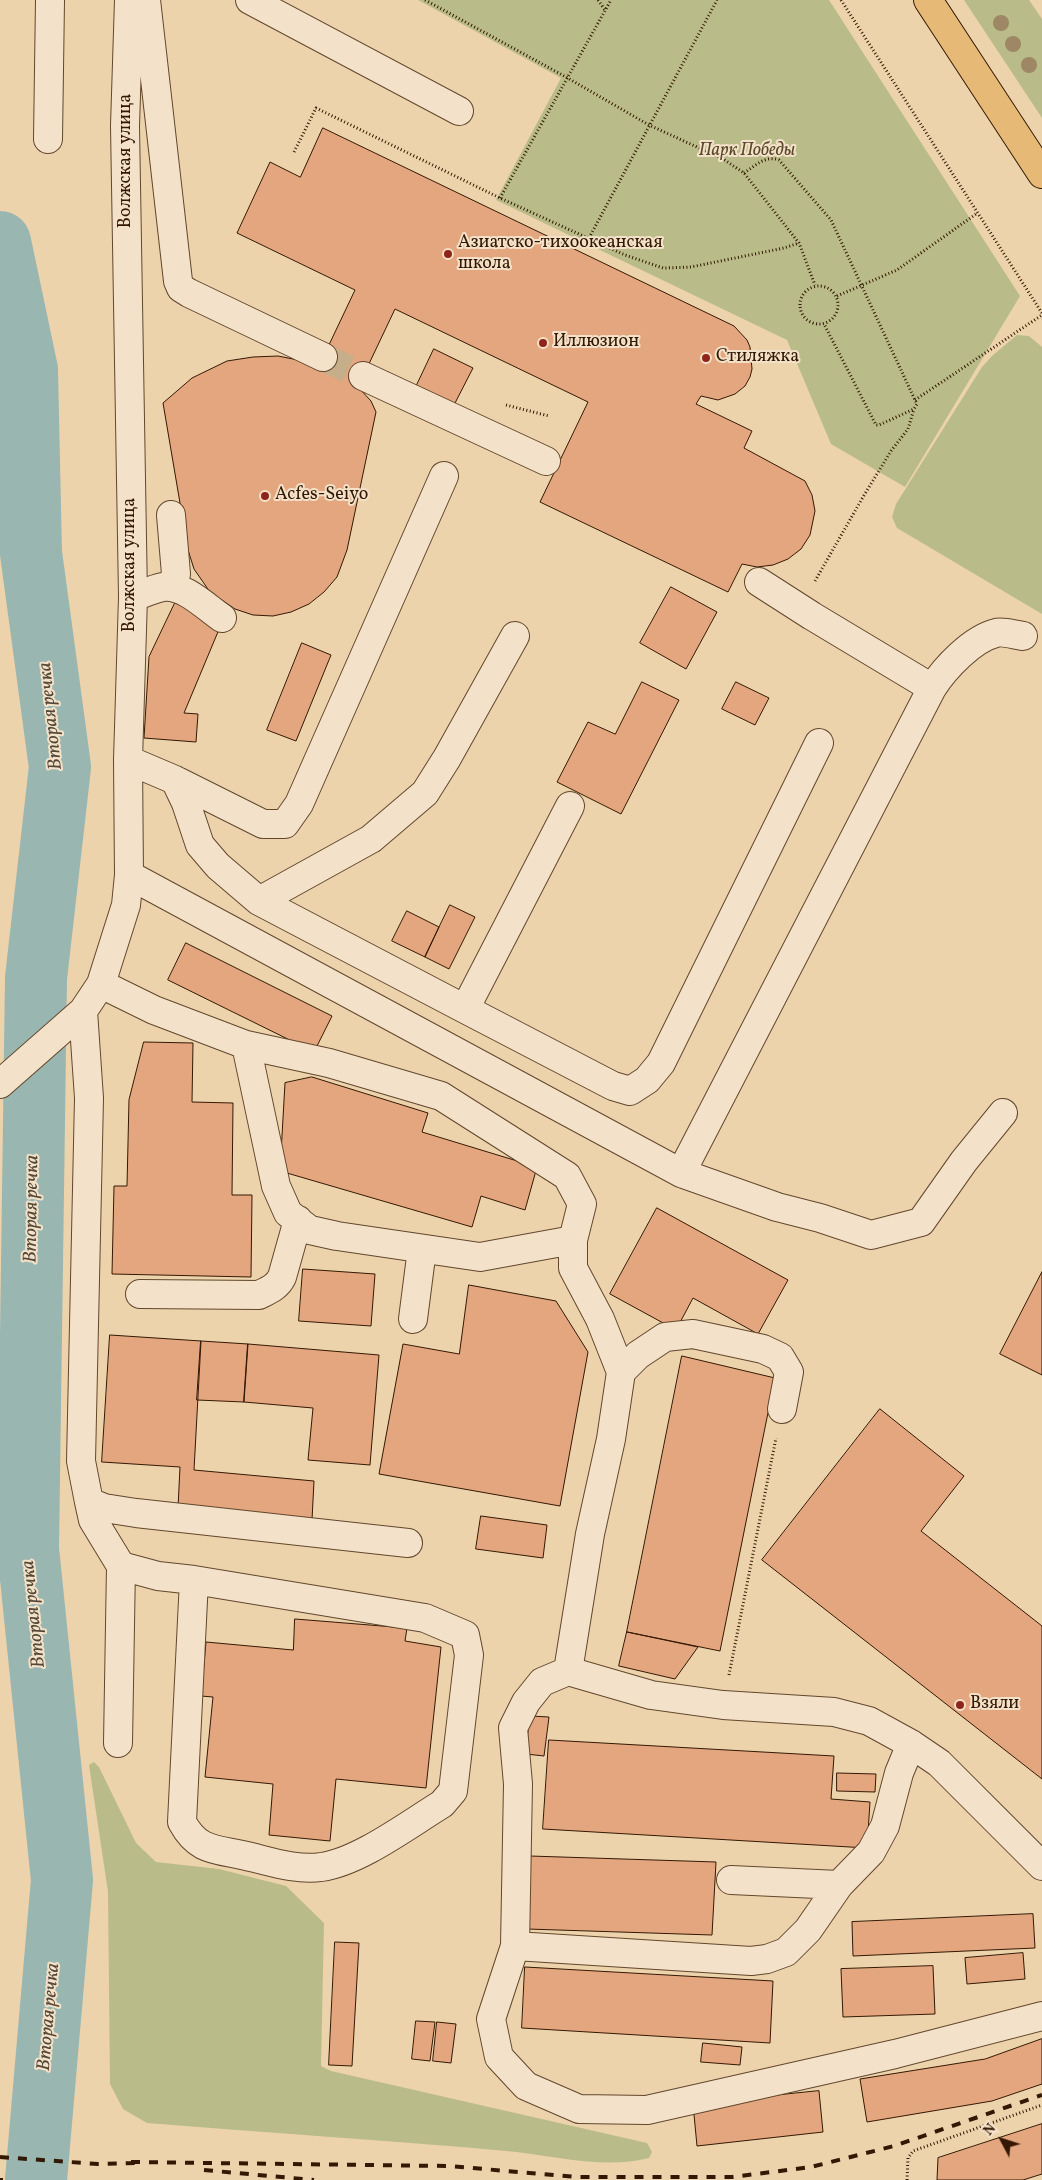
<!DOCTYPE html>
<html>
<head>
<meta charset="utf-8">
<style>
  body { margin:0 }
  #map { position:relative; width:1042px; height:2180px; overflow:hidden; background:#ecd3ac; font-family:Vollkorn,serif }
  canvas { display:block }
  .north { position:absolute; left:977px; top:2115px; width:50px; height:50px; -webkit-text-stroke:4px #f3e2c9; paint-order:stroke; rotate:310deg; font-size:14px; font-weight:700; line-height:20px; text-align:center; color:#341803 }
  .north::after { content:''; display:block; margin:auto; width:18px; height:22px; background:#341803; clip-path:polygon(50% 0,100% 100%,50% 72%,0 100%) }
</style>
</head>
<body>
<div id="map">
<canvas width="1042" height="2180"></canvas>
<div class="north">N</div>
</div>
<script>
const context = document.querySelector('canvas').getContext('2d');
context.lineJoin = 'round';
function fillPath(path, color) { context.fillStyle = color; context.fill(path, 'evenodd'); }
function stroke(path, color, width, dash) { context.strokeStyle = color; context.lineWidth = width; context.lineCap = dash ? 'butt' : 'round'; context.setLineDash(dash || []); context.stroke(path); }
function write(font, color, halo, rows, align = 'center') {
  context.font = font + ' Vollkorn,serif'; context.lineWidth = 4; context.setLineDash([]); context.textBaseline = 'middle'; context.strokeStyle = halo; context.fillStyle = color; for (const [text, x, y, turn = 0] of rows) {
    context.save(); context.translate(x, y); context.rotate((+turn || 0) * Math.PI / 180); context.textAlign = isNaN(turn) ? turn : align; if (halo) context.strokeText(text, 0, 0); context.fillText(text, 0, 0); context.restore();
  }
}
const green = new Path2D(`
  M418 0H829L1020 296 905 487 831 444 787 340 496 200 561 78Z
  M964 0H1029L1042 19V118Z
  M1017 335 1029 336 1042 347V614L897 528 892 517 896 504 982 367 992 356Z
  M94 1762 99 1767 136 1843 156 1862 219 1869 286 1886 324 1923 321 2066 331 2071 647 2143 652 2152 649 2158C605 2170 551 2155 506 2151 387 2140 267 2133 147 2123L123 2109 110 2084 108 1892 89 1765Z`);
const river = new Path2D(`
  M0 242 27 370 31 553 60 767 36 978 28 1549 62 1880 36 2180`);
const building = new Path2D(`
  M323 128 734 326 747 340 750 347 752 369 750 377 745 386 735 394 718 400 701 396 696 404 752 431 744 448 805 481 812 495 815 511 810 535 801 549 788 559 773 565 757 567 742 564 728 592 540 502 588 402 395 309 358 387 371 401 376 412 347 550 337 577 324 592 309 604 291 612 273 616 253 615 235 609 210 592 194 569 188 550 163 403 192 378 227 361 253 357 278 356 303 361 318 368 355 290 237 233 270 162 300 177Z
  M434 349 473 368 454 405 416 387Z
  M671 587 717 612 686 669 640 643Z
  M176 601 220 627 184 713 198 714 196 742 144 738 149 657Z
  M302 643 331 655 296 741 267 730Z
  M642 682 679 700 621 814 557 782 588 722 615 734Z
  M736 682 769 698 755 725 722 709Z
  M450 905 475 917 449 969 425 957Z
  M407 911 439 927 425 957 392 941Z
  M186 943 332 1016 314 1052 168 980Z
  M144 1042 193 1043 192 1102 233 1103 232 1195H252L251 1277 112 1274 114 1186H127L129 1100Z
  M312 1077 428 1113 422 1132 537 1167 525 1210 481 1196 472 1227 280 1171 285 1083Z
  M657 1208 788 1280 758 1334 693 1298 676 1330 610 1294Z
  M303 1269 375 1274 371 1326 299 1321Z
  M1042 1272V1375L1000 1354Z
  M469 1285 556 1301 588 1352 560 1506 379 1474 403 1344 459 1354Z
  M110 1335 201 1341 194 1470 314 1481 312 1520 178 1508 180 1467 102 1462Z
  M201 1341 248 1344 244 1402 197 1400Z
  M248 1344 379 1355 370 1465 308 1460 313 1408 244 1402Z
  M682 1356 775 1378 720 1651 627 1632Z
  M880 1409 964 1476 921 1531 1042 1626V1779L762 1560Z
  M481 1516 547 1525 543 1558 476 1549Z
  M295 1619 407 1628 405 1641 441 1647 426 1788 336 1779 330 1841 269 1835 273 1784 205 1777 213 1697 201 1696 206 1642 293 1650Z
  M627 1632 698 1647 675 1679 619 1666Z
  M530 1716 549 1717 544 1756 526 1754Z
  M549 1740 834 1756 831 1799 870 1802 867 1848 543 1829Z
  M837 1773 876 1774 875 1792 837 1791Z
  M530 1856 716 1862 712 1935 527 1929Z
  M1033 1914 1035 1948 853 1956 852 1922Z
  M335 1942 359 1943 352 2066 329 2065Z
  M1023 1953 1025 1979 967 1984 965 1958Z
  M933 1966 935 2014 843 2017 841 1969Z
  M525 1967 773 1981 770 2043 522 2028Z
  M416 2021 435 2022 430 2061 412 2059Z
  M437 2022 456 2024 451 2063 433 2061Z
  M1042 2039V2084L992 2101 867 2122 860 2079 985 2059Z
  M703 2043 742 2047 740 2065 701 2062Z
  M819 2091 823 2132 697 2146 693 2104Z
  M1042 2124V2174L1023 2180H937L938 2158Z`);
const minorTunnel = new Path2D(`
  M323 357 363 376`);
const path = new Path2D(`
  M425 0 566 77 649 125 723 159 744 173 799 243 815 285
  M598 0 605 10
  M841 0 1042 313
  M294 152 316 108 500 198 625 255 663 268 691 267 784 248 799 243
  M744 173C755 166 765 155 779 160L831 220 915 400 917 404 914 409 879 425H876L824 324
  M500 198 611 0
  M589 238 717 0
  M800 305a19 19 0 1 1 38 0a19 19 0 1 1-38 0Z
  M837 296 897 270 976 214
  M915 400 1042 315
  M506 405 549 416
  M815 581 863 497 891 451 908 429 914 409
  M729 1675 776 1438
  M907 2180 908 2158 913 2151 1042 2105`);
const minor = new Path2D(`
  M146 0 178 281 181 288 189 293 323 357
  M250 0 459 111
  M48 139 50 0
  M363 376 546 461
  M171 587 176 574 171 515
  M133 597C142 594 153 589 163 587 184 584 207 608 222 618
  M932 688C945 668 972 639 996 633 1003 631 1015 635 1023 636
  M128 760 175 780 263 824H285L299 804 444 476
  M175 780 186 803 200 845 218 866 259 901 465 1009 570 806
  M129 875 681 1173 932 688 812 616 759 582
  M259 901 371 839 425 793 447 758 515 636
  M101 984 154 1010 246 1045 329 1063 441 1096 567 1176 582 1204 573 1240V1268L600 1319 621 1372
  M465 1009 613 1086 630 1091 647 1080 661 1063 819 743
  M83 1011 89 1098 81 1461 89 1502 104 1508 136 1513 408 1543
  M246 1045 276 1186 288 1213 310 1230 337 1236 480 1257 573 1240
  M0 1084 83 1011 101 984 126 905 129 875 128 760 133 597 125 126 129 0
  M681 1173 777 1207 820 1218 871 1235 921 1222 964 1161 1003 1113
  M140 1294 259 1295C269 1290 277 1287 282 1277L298 1220
  M413 1319 422 1249
  M782 1409 789 1372 780 1357 763 1349 693 1334 665 1337 638 1355 621 1372 611 1439 590 1534 568 1671 651 1695 723 1705 834 1712 869 1721 911 1744 939 1763 1042 1866
  M89 1502 93 1520 121 1566 158 1576 194 1580 425 1618 465 1635 469 1655 453 1791 442 1804C409 1824 359 1862 321 1867 296 1871 266 1860 242 1855 213 1849 197 1850 182 1822L194 1580
  M568 1671 542 1682 526 1702 513 1728 518 1784 515 1946 491 2019 499 2057 526 2086 579 2109 647 2110 895 2054 1042 2016
  M118 1743 121 1566
  M731 1880 839 1885
  M515 1946 751 1961 767 1959 786 1952 808 1930 839 1885 871 1852 885 1826 899 1773 911 1744`);
const highway = new Path2D(`
  M928 0 1042 174`);
const rail = new Path2D(`
  M0 2157 98 2164 137 2163
  M131 2162 448 2166 578 2177H732L811 2167 894 2146 1042 2095
  M204 2170 314 2180
  M0 2180H3`);
const trees = [
  [1001,23],
  [1013,44],
  [1029,65]
];
const markers = [
  [448,254,5,"#8f2418"],
  [543,343,5,"#8f2418"],
  [706,358,5,"#8f2418"],
  [265,496,5,"#8f2418"],
  [960,1705,5,"#8f2418"]
];
const parkNames = [
  ["Парк Победы",747,152]
];
const streetNames = [
  ["Волжская улица",127,161,-90],
  ["Волжская улица",131,565,-90]
];
const poiNames = [
  ["Азиатско-тихоокеанская",458,244],
  ["школа",458,265],
  ["Иллюзион",553,343],
  ["Стиляжка",716,358],
  ["Acfes-Seiyo",275,496],
  ["Взяли",970,1705]
];
const waterNames = [
  ["Вторая речка",52,716,-96],
  ["Вторая речка",33,1209,-89],
  ["Вторая речка",35,1614,-96],
  ["Вторая речка",50,2017,-85]
];
fillPath(green, '#b9bc88');
stroke(river, '#9ab6b1', 62);
fillPath(building, '#e4a67e');
stroke(building, '#341803', 1);
stroke(minorTunnel, '#c7ae8a', 28, [28, 14]);
stroke(minor, '#62472d', 30);
stroke(highway, '#341803', 30);
stroke(path, '#341803', 3, [1, 2.5]);
stroke(minor, '#f3e2c9', 28);
stroke(highway, '#e6ba76', 28);
stroke(rail, '#341803', 4, [9, 9]);
context.fillStyle = '#9d8765';
for (const [x, y] of trees) { context.beginPath(); context.arc(x, y, 8, 0, 2 * Math.PI); context.fill(); }
for (const [x, y, r, color] of markers) { const dot = new Path2D(); dot.arc(x, y, r, 0, 2 * Math.PI); context.fillStyle = color; context.fill(dot); stroke(dot, '#f3e2c9', 2); }
write('italic 18px', '#5c492b', '#f3e2c9', parkNames);
write('18px', '#341803', '#f3e2c9', streetNames);
write('18px', '#341803', '#f3e2c9', poiNames, 'left');
write('italic 19px', '#534737', '#f3e2c9', waterNames);
</script>
</body>
</html>
